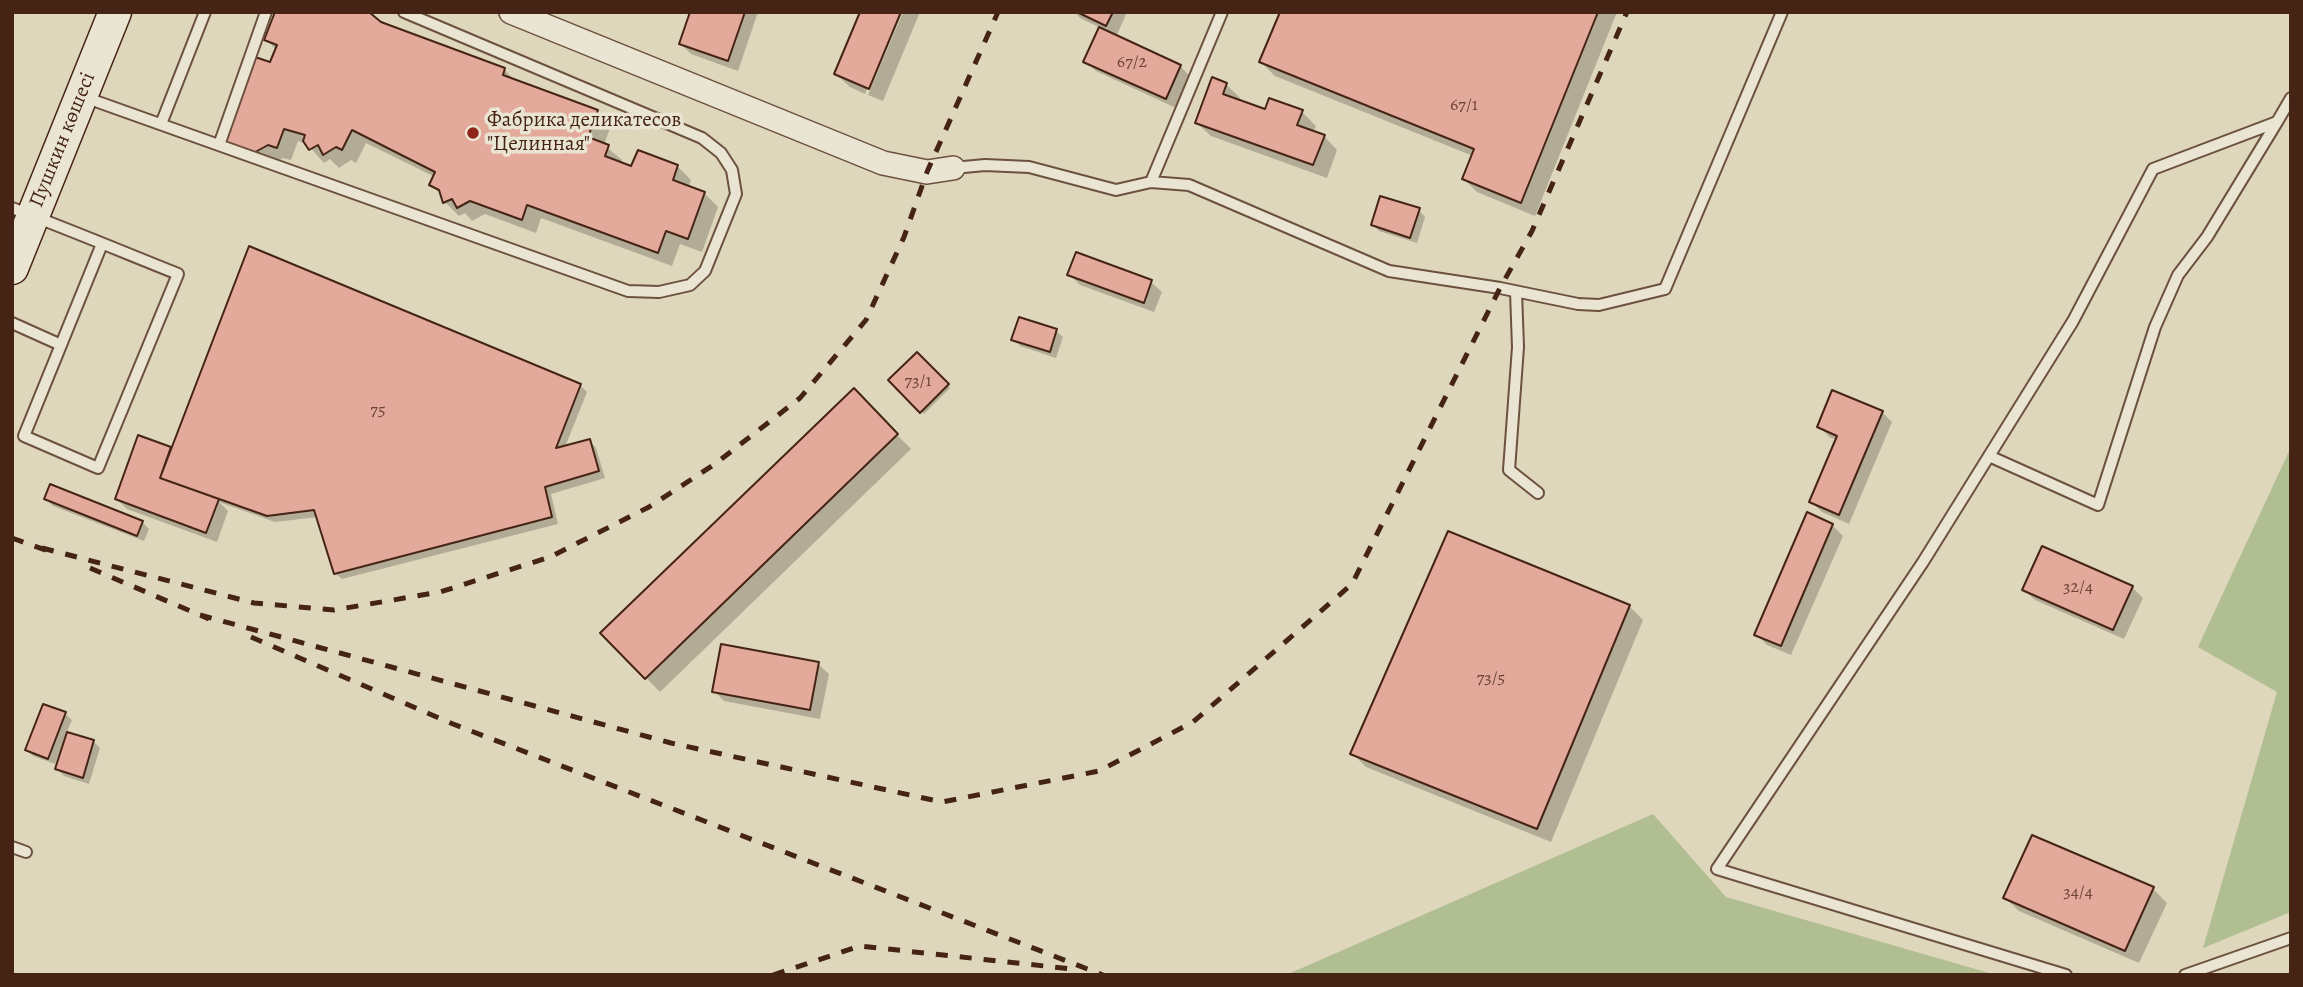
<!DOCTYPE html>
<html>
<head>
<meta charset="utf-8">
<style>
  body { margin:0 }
  #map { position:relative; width:2303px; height:987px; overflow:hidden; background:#dfd7bc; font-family:Alegreya,serif }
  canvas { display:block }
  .frame { position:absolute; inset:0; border:14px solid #452415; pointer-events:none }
</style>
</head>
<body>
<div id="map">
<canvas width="2303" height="987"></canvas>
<div class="frame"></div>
</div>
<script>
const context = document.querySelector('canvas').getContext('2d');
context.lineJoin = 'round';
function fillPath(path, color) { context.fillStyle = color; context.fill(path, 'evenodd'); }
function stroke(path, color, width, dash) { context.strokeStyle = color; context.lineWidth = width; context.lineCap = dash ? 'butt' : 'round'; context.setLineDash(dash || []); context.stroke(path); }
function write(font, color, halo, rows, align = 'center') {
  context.font = font + ' Alegreya,serif'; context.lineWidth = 7; context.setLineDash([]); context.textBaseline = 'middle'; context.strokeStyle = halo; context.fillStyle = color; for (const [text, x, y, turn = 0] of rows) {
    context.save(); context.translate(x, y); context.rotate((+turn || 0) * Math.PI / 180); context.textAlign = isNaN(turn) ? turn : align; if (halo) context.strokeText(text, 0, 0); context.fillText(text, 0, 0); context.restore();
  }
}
const green = new Path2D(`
  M2291 447V912L2203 948 2277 692 2198 647Z
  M1653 814 1726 897 1996 975H1286Z`);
const shadow = new Path2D(`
  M692 12H758L738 71 691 54 681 44Z
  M899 12 865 94 850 87 836 74Z
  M903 12H920L883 101 868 95Z
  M1075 12H1127L1116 37 1180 66 1191 77 1176 108 1096 71 1085 61 1101 28 1080 18Z
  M1281 12H1617L1535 216 1477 192 1464 179 1473 156 1275 76 1261 62Z
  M380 24 505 70 516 82 597 111 611 125 604 145 622 160 620 163 632 168 677 166 691 180 688 188 705 194 718 207 702 252 680 244 672 266 541 218 536 233 485 214 472 221 465 213 459 216 445 202 443 197 431 184 435 177 366 143 356 163 351 160 339 168 330 159 324 163 307 144 298 141 291 160 283 158 265 168 237 159 224 145 271 65 277 51 266 39Z
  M1226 84 1240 98 1239 101 1266 111 1302 112 1316 126 1313 132 1324 136 1337 150 1327 178 1211 136 1197 123Z
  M1419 210 1425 217 1417 243 1379 231 1373 224Z
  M1069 274 1151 282 1162 292 1154 312 1080 285Z
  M1056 331 1063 337 1056 358 1020 346 1013 339Z
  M917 354 950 388 924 414 891 380Z
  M580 385 587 392 565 447 589 441 596 448 605 478 551 494 558 524 342 579 335 573 318 517 275 522 219 502 228 511 217 542 127 509 117 499 170 448 172 450Z
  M854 391 911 449 660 692 603 634Z
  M1882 412 1892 422 1849 524 1822 512 1811 502 1837 440 1829 437 1819 426Z
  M46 499 142 522 149 529 144 541 53 506Z
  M1808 515 1832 525 1843 536 1791 655 1767 645 1756 634Z
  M2132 587 2143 598 2124 639 2035 600 2024 590Z
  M1629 606 1643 620 1551 842 1366 767 1352 753Z
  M818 664 829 674 820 719 724 701 714 691Z
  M65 714 72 720 66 734 94 742 100 748 89 784 64 776 57 769 62 752 60 751 55 764 33 756 27 750Z
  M2153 889 2167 903 2139 963 2019 911 2005 898Z`);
const building = new Path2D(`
  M275 12H369L381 22 505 68 503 75 598 110 588 137 609 145 605 156 631 166 638 150 678 165 673 180 705 192 688 239 666 231 658 253 527 205 522 220 470 201 457 208 452 199 443 203 439 190 429 185 435 172 352 130 342 150 336 147 323 155 318 145 309 150 303 141 305 135 284 129 277 148 268 145 250 155 222 146 255 57 270 62 277 45 264 40Z
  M690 12H745L728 61 679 44Z
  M860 12H901L869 89 834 74Z
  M1077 12H1113L1106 26Z
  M1280 12H1598L1521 203 1462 179 1474 149 1259 62Z
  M1099 27 1181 65 1166 99 1083 62Z
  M1212 77 1227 83 1223 94 1265 109 1269 98 1303 110 1297 125 1325 135 1313 165 1195 123Z
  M1380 196 1420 208 1410 238 1371 225Z
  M249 246 581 384 556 448 590 439 599 471 545 487 552 517 334 574 314 510 267 516 160 478Z
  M1076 252 1152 280 1144 303 1067 275Z
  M1019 317 1057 329 1050 352 1011 340Z
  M917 352 949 384 920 413 888 380Z
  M854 388 898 434 645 679 600 633Z
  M1832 390 1883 411 1839 515 1809 502 1837 436 1817 427Z
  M138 435 171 447 160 478 219 499 206 533 115 499Z
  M50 484 143 521 137 536 44 499Z
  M1807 512 1833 524 1781 646 1754 635Z
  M1448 531 1630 605 1537 829 1350 754Z
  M2042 546 2133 586 2113 630 2022 590Z
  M721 644 819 662 810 710 712 692Z
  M43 704 66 712 48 759 25 750Z
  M67 732 94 740 83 778 55 769Z
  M2032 835 2154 887 2125 951 2003 898Z`);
const lane = new Path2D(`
  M84 97 628 291 659 292 690 285 705 271 736 194 732 170 721 153 702 138 404 12
  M161 124 205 12
  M219 145 266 12
  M953 168 985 165 1029 167 1116 190 1151 182 1222 12
  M1151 182 1189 185 1389 271 1500 288 1578 304 1599 305 1665 289 1782 12
  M12 208C68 229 123 252 178 274L98 468 24 436 102 244
  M1516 292 1518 347 1509 470 1538 493
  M12 323 61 345
  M1989 456 2098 505 2155 327 2178 275 2207 237 2277 122
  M12 847 26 852
  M2066 975 1717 869 1923 562 2073 321 2153 169 2277 122 2291 98
  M2185 975 2291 938`);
const street = new Path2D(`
  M511 12 883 163 927 172 953 168`);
const secondary = new Path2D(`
  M12 268 115 12`);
const rail = new Path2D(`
  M12 538 51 552
  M42 548 254 603 334 610 440 592 550 557 649 507 715 464 800 398 866 320 904 237 927 172 998 12
  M90 568 209 619
  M200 615 671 743 942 802 1099 771 1193 722 1352 584 1500 288 1532 231 1627 12
  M251 637 453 724 1103 975
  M773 975 860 946 1072 969`);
const markers = [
  [473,133,7,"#8f2418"]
];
const numberNames = [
  ["67/2",1132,63],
  ["67/1",1464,106],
  ["73/1",918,382],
  ["75",378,411],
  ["32/4",2078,588],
  ["73/5",1491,679],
  ["34/4",2078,893]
];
const poiNames = [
  ["Фабрика деликатесов",487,121],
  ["\"Целинная\"",487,145]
];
const streetNames = [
  ["Пушкин көшесі",63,140,-68]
];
fillPath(green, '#b0be92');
fillPath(shadow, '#0003');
fillPath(building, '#e3a99a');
stroke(building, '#452415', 2);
stroke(lane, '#6c513f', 14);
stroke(street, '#6c513f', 26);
stroke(secondary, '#452415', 35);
stroke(lane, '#eae5d3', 10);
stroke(street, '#eae5d3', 23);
stroke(secondary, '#eae5d3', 32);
stroke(rail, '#452415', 5, [12, 12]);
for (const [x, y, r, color] of markers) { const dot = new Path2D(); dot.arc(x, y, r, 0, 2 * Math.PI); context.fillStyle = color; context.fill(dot); stroke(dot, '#eae5d3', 2.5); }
write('18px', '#6c4536', null, numberNames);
write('21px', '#452415', '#eae5d3', poiNames, 'left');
write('21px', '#452415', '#eae5d3', streetNames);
</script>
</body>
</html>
